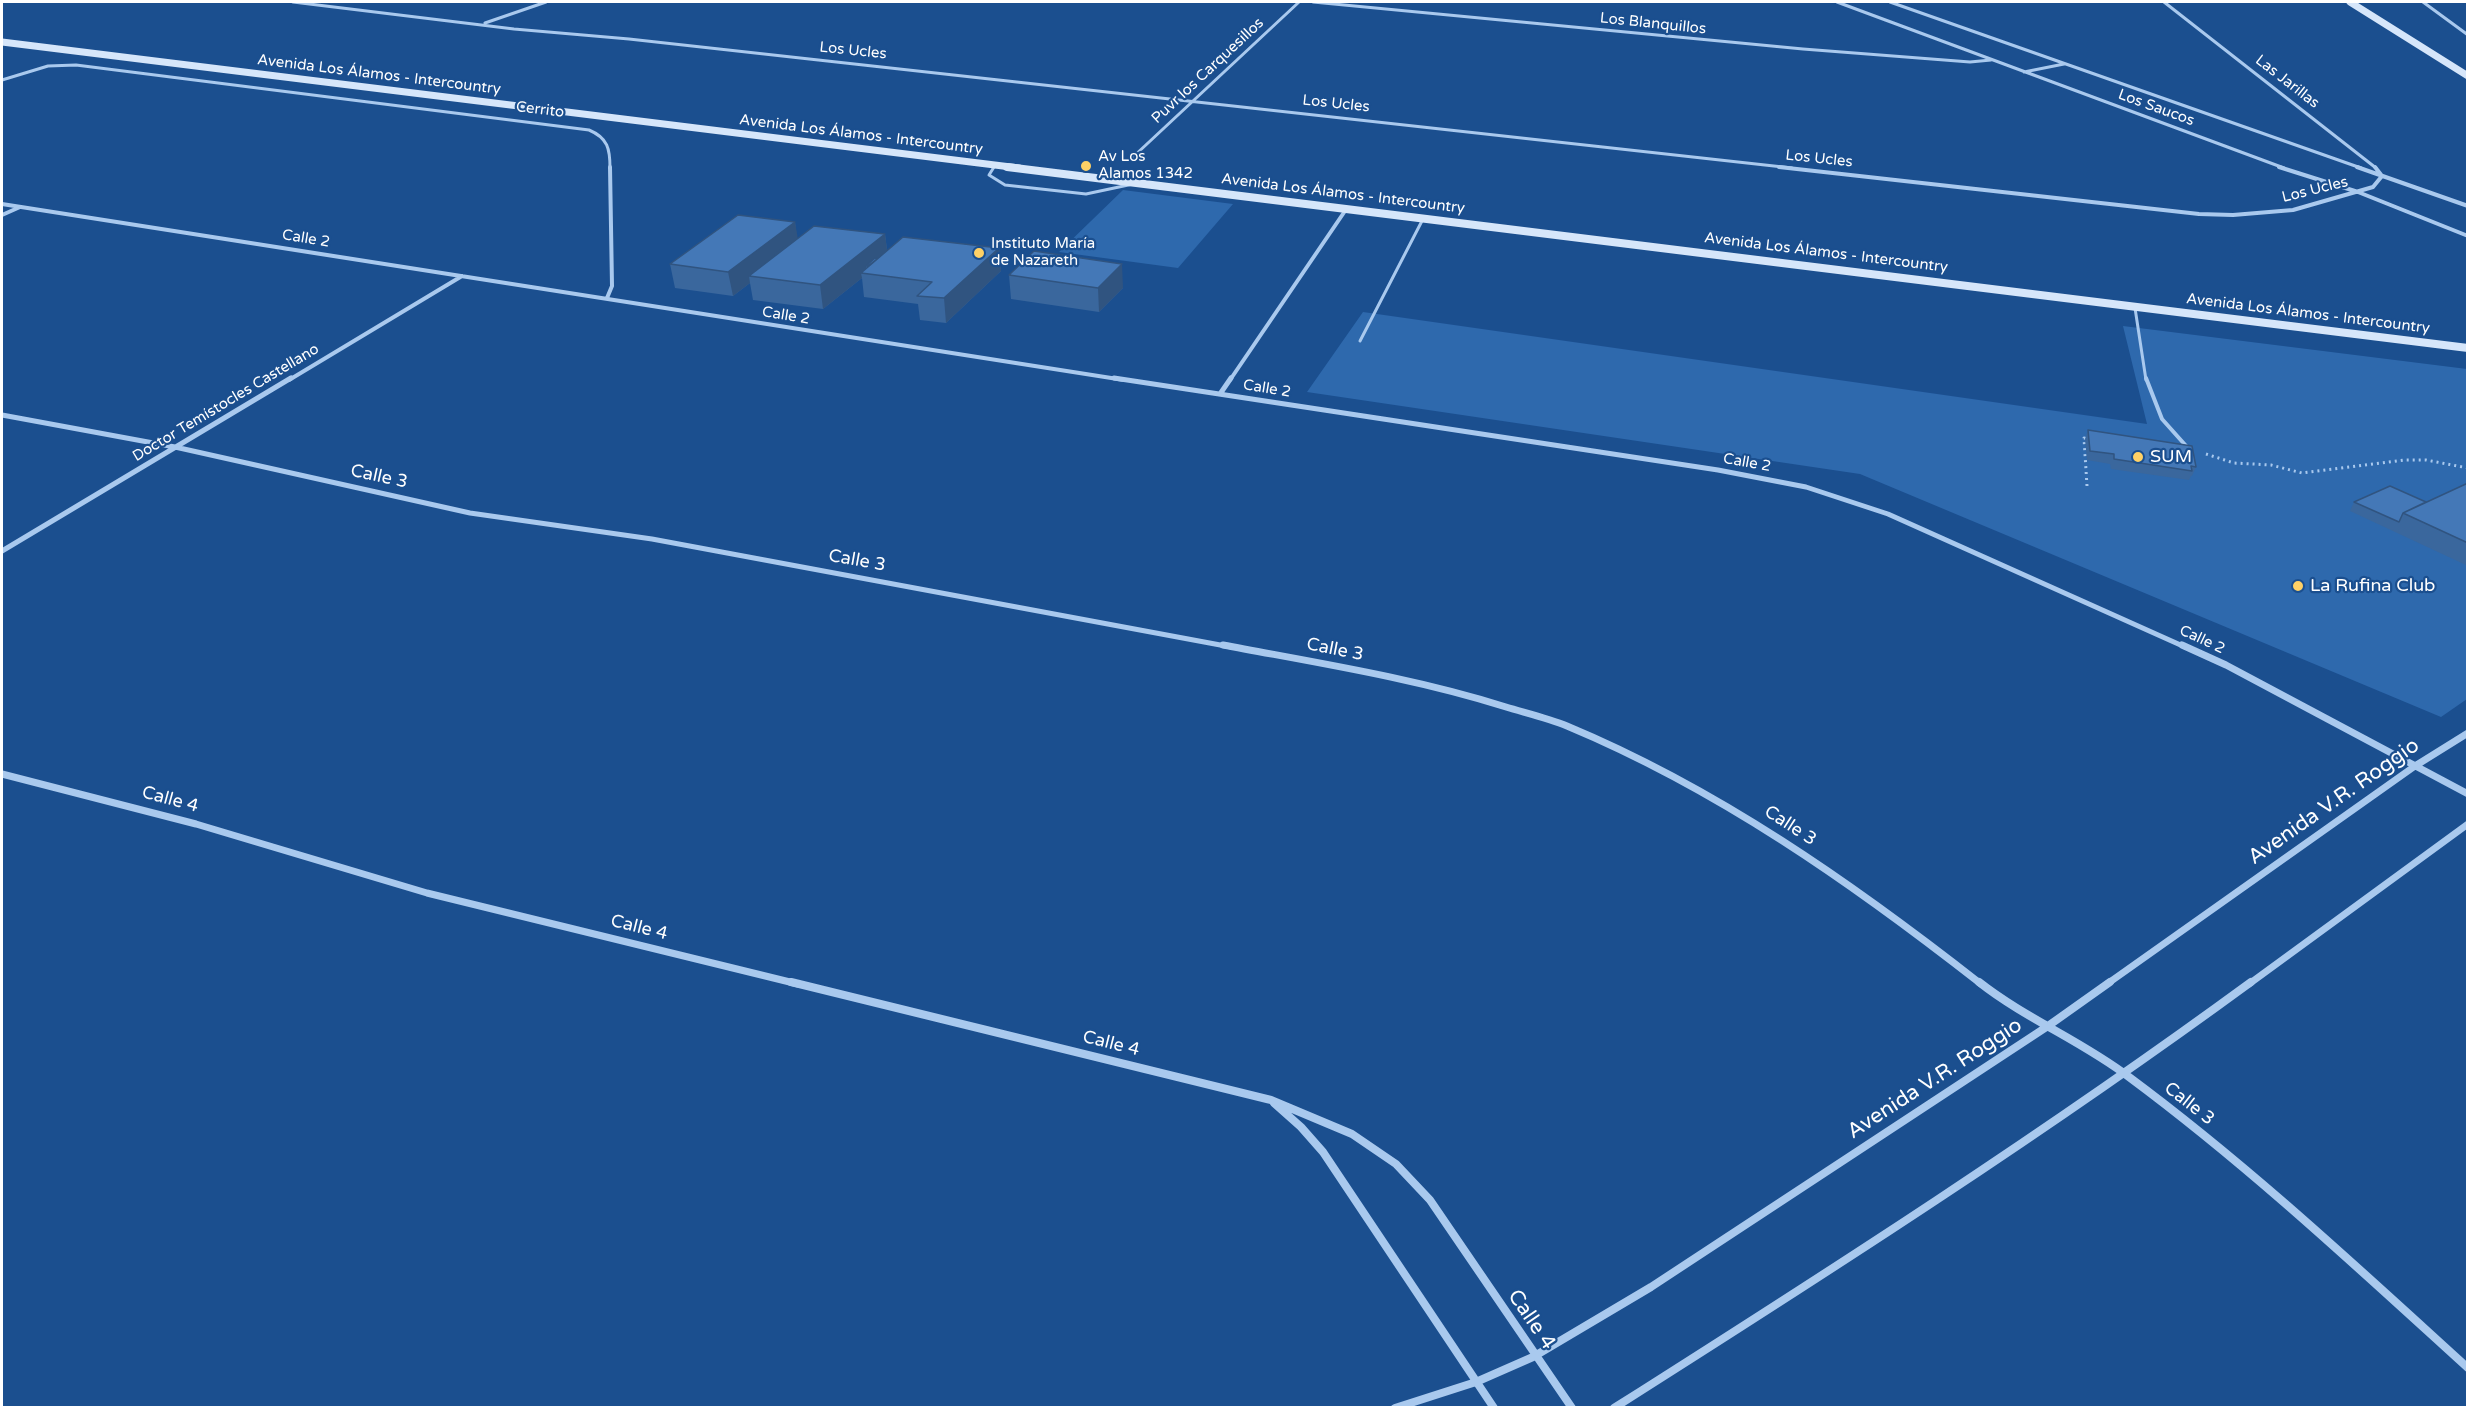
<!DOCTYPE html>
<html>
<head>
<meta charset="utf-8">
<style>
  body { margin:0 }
  #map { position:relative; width:2469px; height:1409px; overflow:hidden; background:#1b4f8f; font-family:"Varela Round",sans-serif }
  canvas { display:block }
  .frame { position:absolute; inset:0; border:3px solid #fff; pointer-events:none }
</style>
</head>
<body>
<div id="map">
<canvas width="2469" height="1409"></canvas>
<div class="frame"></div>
</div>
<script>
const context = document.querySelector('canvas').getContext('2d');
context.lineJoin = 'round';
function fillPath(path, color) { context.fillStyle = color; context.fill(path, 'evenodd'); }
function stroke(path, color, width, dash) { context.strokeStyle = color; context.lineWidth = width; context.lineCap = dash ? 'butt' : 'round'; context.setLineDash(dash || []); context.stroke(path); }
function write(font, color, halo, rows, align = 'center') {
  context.font = font + ' "Varela Round",sans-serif'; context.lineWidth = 4.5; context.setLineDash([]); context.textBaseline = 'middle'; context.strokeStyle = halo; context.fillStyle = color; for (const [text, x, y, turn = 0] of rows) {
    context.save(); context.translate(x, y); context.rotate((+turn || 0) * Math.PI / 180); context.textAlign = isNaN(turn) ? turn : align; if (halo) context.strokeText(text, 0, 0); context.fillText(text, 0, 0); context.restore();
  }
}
const green = new Path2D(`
  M1123 190 1233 204 1178 268 1059 252Z
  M1363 312 2147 424 2123 326 2467 369V699L2441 717 1860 474 1307 392Z`);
const path = new Path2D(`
  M2206 454 2234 463 2271 465 2302 473 2405 460H2426L2468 468
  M2087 486 2084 438 2089 439`);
const laneFar2 = new Path2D(`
  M993 168 995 165`);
const laneFar1 = new Path2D(`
  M994 167 989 175 1005 185 1086 194 1133 184
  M2135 308 2146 380
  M1360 341 1424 217`);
const lane = new Path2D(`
  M2146 378 2162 419 2187 447`);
const streetFar4 = new Path2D(`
  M293 2 514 29 629 39 1792 168
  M1313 2 1803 49 1970 62 1991 60
  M1837 2 2284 168
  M1890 2 2361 168
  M2164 2 2376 168
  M2423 2 2468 35
  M485 23 546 2
  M2024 72 2064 64
  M2 80 48 66 76 65 589 130C608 138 610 149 610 168
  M1133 157 1299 2`);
const streetFar3 = new Path2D(`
  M1779 167 2199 214 2233 215 2293 210 2373 187 2382 176 2375 167
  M2279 167 2358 192 2468 236
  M2357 167 2468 206
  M2 204 1124 380
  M2 215 20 207
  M607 298 612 286 610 167
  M289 380 462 276
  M1230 380 1347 208`);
const streetFar2 = new Path2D(`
  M1114 378 1718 470 1806 487 1888 514 2185 647
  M1220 394 1231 378
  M2 415 175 447 470 513 652 539 1231 647
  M2 551 291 378`);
const streetFar1 = new Path2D(`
  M1223 645C1318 663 1414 678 1506 707 1526 713 1548 718 1567 726 1718 789 1852 883 1981 984
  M2182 645 2226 665 2468 794
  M2 774 196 824 427 893 798 984
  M2107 984 2415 766 2468 733
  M2249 984 2468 824`);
const street = new Path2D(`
  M791 982 1271 1100 1352 1134 1396 1164 1430 1200 1572 1408
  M1979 982C2026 1019 2082 1041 2129 1077 2249 1166 2358 1268 2468 1368
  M1274 1103 1301 1127 1323 1152 1494 1408
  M1395 1408 1476 1382 1533 1357 1651 1287 2048 1026 2110 982
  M1614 1408C1830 1271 2045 1133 2251 982`);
const secondaryFar1 = new Path2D(`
  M2350 2 2468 76
  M2 42 1019 168`);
const secondary = new Path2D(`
  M1007 167 2468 348`);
const wall = new Path2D(`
  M795 222 797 239 885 234 887 250 999 248 1001 271 946 323 920 320 918 304 864 297 862 278 823 309 753 300 750 283 733 296 675 288 670 264Z
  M1009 275 1123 288 1099 312 1011 299Z
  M2088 430 2196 467 2192 476H2191L2189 480 2111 469 2110 464 2087 460 2085 439Z
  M2468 483V566L2350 511 2354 502H2426Z`);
const shadedWall = new Path2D(`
  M795 222 799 245 775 254 777 262 749 276 750 283 733 296 728 272Z
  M885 234 888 257 866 266 867 274 861 273 862 278 823 309 820 285Z
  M999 248 1001 271 946 323 944 298Z
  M1122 264 1123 288 1099 312 1098 288Z`);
const building = new Path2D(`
  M738 215 795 222 728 272 670 264Z
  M814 226 885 234 820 285 749 276Z
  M903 237 999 248 944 298 917 296 932 282 861 273Z
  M786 246H788L777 254H775Z
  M1034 251 1122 264 1098 288 1009 275Z
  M875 258 877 259 868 266H866Z
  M2088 430 2192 446 2196 467 2191 466 2192 471 2114 459V454L2090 451Z
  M2468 483V543L2403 513Z
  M2390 486 2426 502 2403 513 2399 522 2354 502Z`);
const markers = [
  [1086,166,6,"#ffd166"],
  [979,253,6,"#ffd166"],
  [2138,457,6,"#ffd166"],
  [2298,586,6,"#ffd166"]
];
const farStreetnames = [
  ["Los Blanquillos",1653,24,6],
  ["Los Ucles",853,51,6],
  ["Puvr los Carquesillos",1208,71,-43],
  ["Avenida Los Álamos - Intercountry",379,75,7],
  ["Las Jarillas",2287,82,38],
  ["Los Ucles",1336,104,6],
  ["Los Saucos",2156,108,20],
  ["Cerrito",540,110,7],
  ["Avenida Los Álamos - Intercountry",861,135,7],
  ["Los Ucles",1819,159,6],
  ["Los Ucles",2315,190,-14],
  ["Avenida Los Álamos - Intercountry",1343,194,7],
  ["Calle 2",306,239,9],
  ["Avenida Los Álamos - Intercountry",1826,253,7],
  ["Avenida Los Álamos - Intercountry",2308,314,7],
  ["Calle 2",786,316,9],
  ["Calle 2",1267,389,9],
  ["Doctor Temístocles Castellano",226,403,-31],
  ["Calle 2",1747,463,10],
  ["Calle 2",2202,640,25]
];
const farPoinames = [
  ["Av Los",1098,157],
  ["Alamos 1342",1098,174],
  ["Instituto María",991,244],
  ["de Nazareth",991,261]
];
const poiNames = [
  ["SUM",2150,457],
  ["La Rufina Club",2310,586]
];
const streetNames = [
  ["Calle 3",379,477,12],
  ["Calle 3",857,561,10],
  ["Calle 3",1335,650,11],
  ["Calle 4",170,800,15],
  ["Calle 3",1790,826,33],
  ["Calle 4",639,928,14],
  ["Calle 4",1111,1044,14],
  ["Calle 3",2189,1104,38]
];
const nearStreetnames = [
  ["Avenida V.R. Roggio",2334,802,-35],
  ["Avenida V.R. Roggio",1935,1079,-33],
  ["Calle 4",1531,1320,56]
];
fillPath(green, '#2e69ad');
stroke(path, '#a9c9ee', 3, [2, 4]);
stroke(laneFar2, '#a9c9ee', 2);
stroke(laneFar1, '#a9c9ee', 3);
stroke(lane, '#a9c9ee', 4);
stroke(streetFar4, '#a9c9ee', 3);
stroke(streetFar3, '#a9c9ee', 4);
stroke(streetFar2, '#a9c9ee', 5);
stroke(streetFar1, '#a9c9ee', 7);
stroke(street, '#a9c9ee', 8);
stroke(secondaryFar1, '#d6e6fa', 7);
stroke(secondary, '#d6e6fa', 8);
fillPath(wall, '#3a679d');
fillPath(shadedWall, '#305480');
fillPath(building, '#4478b7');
stroke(building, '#305480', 1.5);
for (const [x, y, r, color] of markers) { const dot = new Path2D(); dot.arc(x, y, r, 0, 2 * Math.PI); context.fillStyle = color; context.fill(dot); stroke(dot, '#1b4f8f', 2); }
write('15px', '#fff', '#1b4f8f', farStreetnames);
write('15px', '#fff', '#1b4f8f', farPoinames, 'left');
write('18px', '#fff', '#1b4f8f', poiNames, 'left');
write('18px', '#fff', '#1b4f8f', streetNames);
write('21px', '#fff', '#1b4f8f', nearStreetnames);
</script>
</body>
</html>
